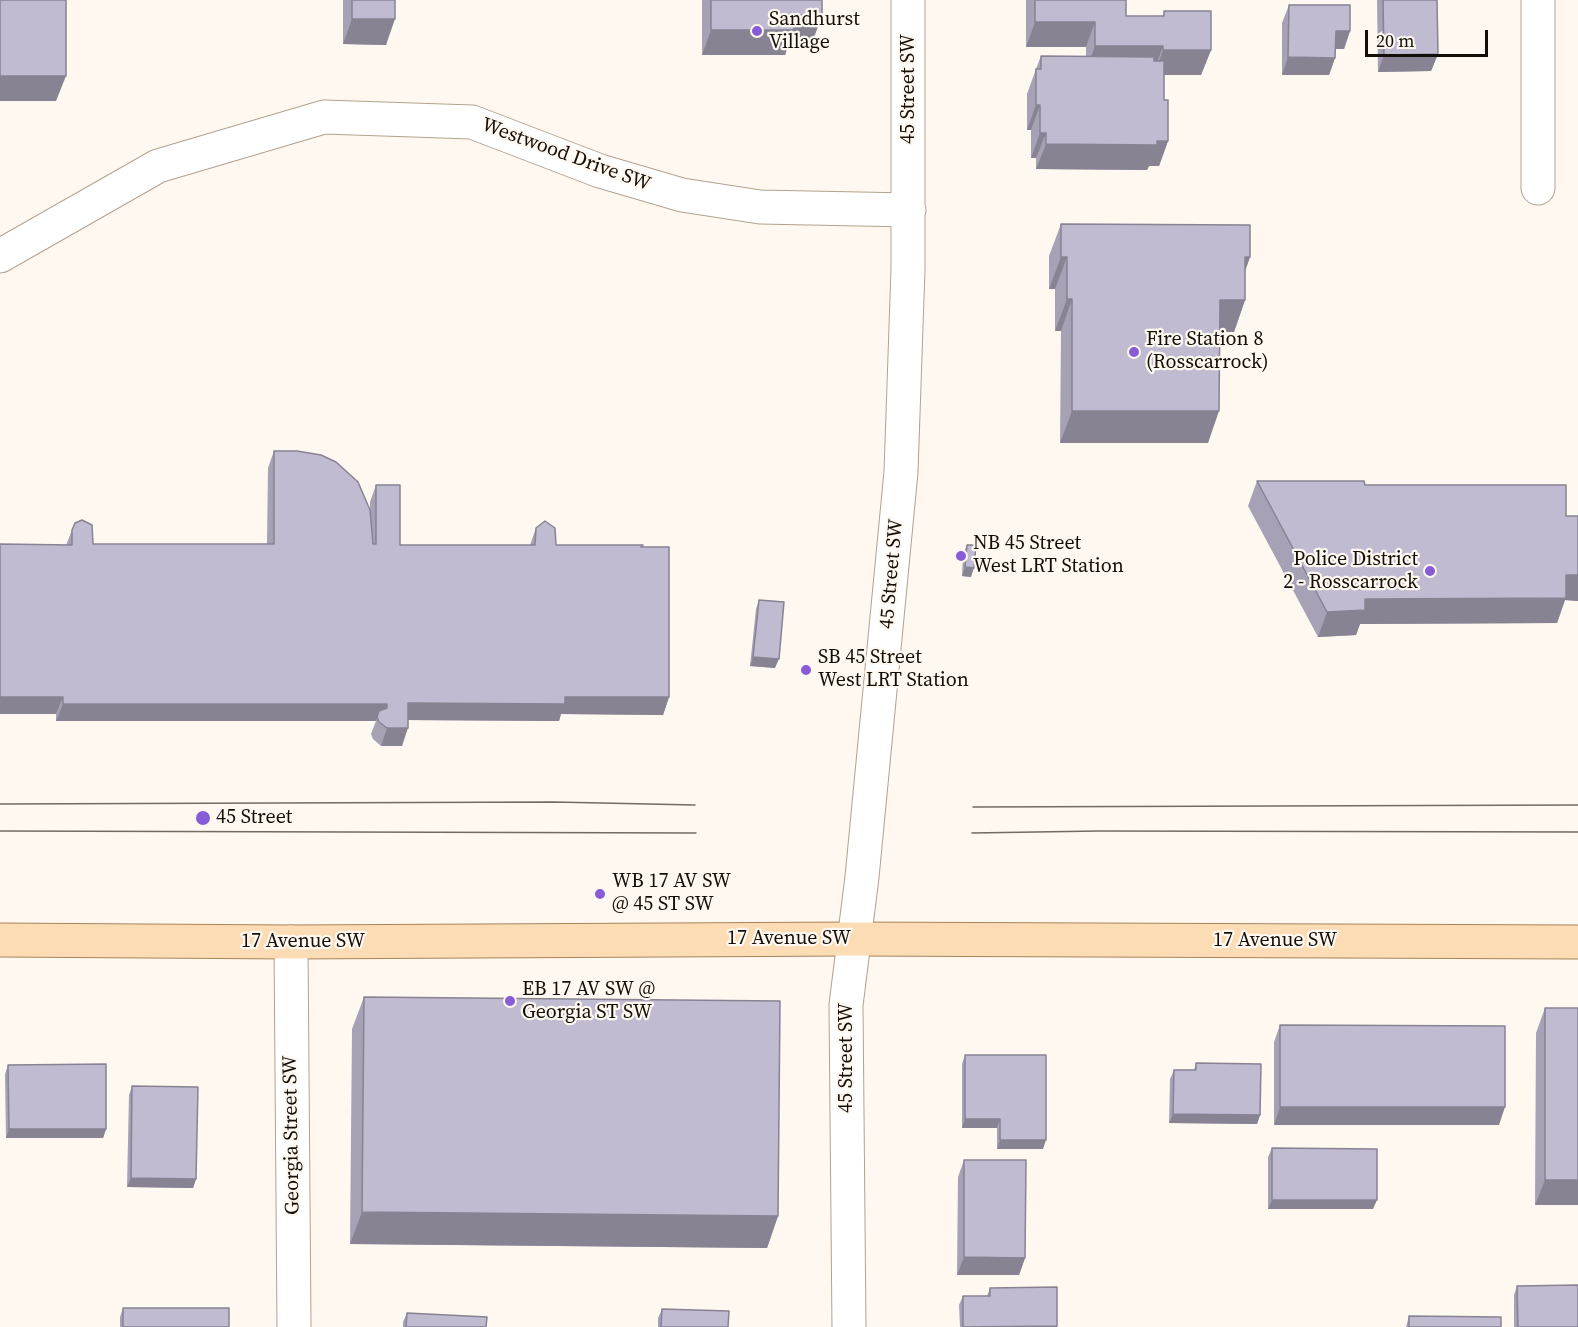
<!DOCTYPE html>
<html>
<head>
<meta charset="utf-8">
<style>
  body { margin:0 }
  #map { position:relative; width:1578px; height:1327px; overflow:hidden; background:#fff8f0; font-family:"Source Serif 4",serif }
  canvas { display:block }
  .scale { position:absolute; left:1365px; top:30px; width:123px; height:27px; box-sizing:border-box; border:3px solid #130e07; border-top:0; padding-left:8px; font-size:18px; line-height:21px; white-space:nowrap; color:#130e07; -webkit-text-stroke:4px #fff8f0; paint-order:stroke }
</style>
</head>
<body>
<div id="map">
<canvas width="1578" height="1327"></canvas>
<div class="scale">20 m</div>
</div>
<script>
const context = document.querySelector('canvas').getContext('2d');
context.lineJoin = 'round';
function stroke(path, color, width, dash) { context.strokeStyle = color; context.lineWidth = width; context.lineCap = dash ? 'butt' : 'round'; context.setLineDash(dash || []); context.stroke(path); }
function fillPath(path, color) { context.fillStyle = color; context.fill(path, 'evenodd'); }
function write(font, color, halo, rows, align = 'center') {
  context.font = font + ' "Source Serif 4",serif'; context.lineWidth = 4.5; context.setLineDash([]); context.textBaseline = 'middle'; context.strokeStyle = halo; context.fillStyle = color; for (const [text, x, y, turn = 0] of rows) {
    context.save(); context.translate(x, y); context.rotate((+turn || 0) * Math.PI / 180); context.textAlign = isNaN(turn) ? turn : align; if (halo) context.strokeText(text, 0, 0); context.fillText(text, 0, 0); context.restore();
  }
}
const minor = new Path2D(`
  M1538 0V188
  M0 256 158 166 324 117 472 122 600 171 682 195 760 207 909 210
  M291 942 294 1327
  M849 1327 846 1005 862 877 901 472 908 269V0`);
const major = new Path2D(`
  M0 940 291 942 852 939 1578 942`);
const tram = new Path2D(`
  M0 804 554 802 695 805
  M973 807 1578 805
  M0 831 696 833
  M972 833 1099 831 1578 832`);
const wall = new Path2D(`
  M343 0H395L386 45 343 44Z
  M702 0H822V15L813 40H790L785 55H702Z
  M1026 0H1126V16H1163L1164 11 1211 50 1201 75H1164V100L1168 141 1159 166H1149L1147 170 1036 169V158H1031V130H1027V94L1036 69 1041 56 1086 57V47H1026Z
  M1377 0H1437L1438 54 1431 71 1378 72Z
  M1289 5 1350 31 1344 49H1335V58L1329 75H1282V23Z
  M1061 224 1250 257 1245 270V300L1234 332H1219L1208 443H1060L1061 331H1055V289H1049V256Z
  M274 451 370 509V502L376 485 400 545H530L536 528 556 545 642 547 669 697 663 715 561 714 559 721 408 720 402 746H381L373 739 371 734 376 721H56V714H0L72 530 93 544H267L268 468Z
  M1257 481 1365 485 1566 516H1578V601L1565 600 1557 623 1360 624 1356 635 1318 637 1248 506Z
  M967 545 971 577 962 576 963 554Z
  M759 600 775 668 750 666 756 609Z
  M364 997 778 1216 767 1248 350 1244 352 1029Z
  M1545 1008 1578 1205H1535L1536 1033Z
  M1280 1025 1499 1125H1274V1042Z
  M965 1055 1043 1149H997V1128H962V1064Z
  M1196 1063 1260 1115 1257 1124 1169 1123 1170 1079 1174 1070H1194Z
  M8 1065 106 1129 103 1138H6L5 1074Z
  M132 1086 196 1179 193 1188 127 1187 129 1095Z
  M1272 1148 1373 1209H1268V1157Z
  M964 1160 1025 1258 1019 1275H957L958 1177Z
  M1517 1286 1578 1327H1514V1295Z
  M990 1288 1057 1326V1327H960L959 1305 963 1296H987Z
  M123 1308 229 1327H120V1317Z
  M662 1309 728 1327H658V1318Z
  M407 1313 486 1327H403V1322Z
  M1409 1316 1501 1327H1406Z`);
const shadedWall = new Path2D(`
  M794 15H822L813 40H790L785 55H702L711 30Z
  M352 19H395L386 45 343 44Z
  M1035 22H1095L1086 47H1026Z
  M1336 31H1350L1344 49H1329Z
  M1095 46H1163L1154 71H1086Z
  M1163 50H1211L1201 75H1154Z
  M1438 54 1431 71 1378 72 1384 55Z
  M1288 57 1335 58 1329 75H1282Z
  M0 76H66L56 101H0Z
  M1036 105H1040L1031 130H1027Z
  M1040 133H1046L1036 158H1031Z
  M1168 141 1159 166H1149L1147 170 1036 169 1046 144Z
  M1061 257H1067L1055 289H1049Z
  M1245 257H1250L1239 289Z
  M1067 299H1072L1061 331H1055Z
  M1220 300H1245L1234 332H1208Z
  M1072 411H1219L1208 443H1060Z
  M965 567 974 568 971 577 962 576Z
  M1566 575H1578V601L1565 600 1557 623 1360 624 1356 635 1318 637 1327 612 1365 599Z
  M753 657 779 659 775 668 750 666Z
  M0 697H63L56 714H0Z
  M565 697H669L663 715 561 714 559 721 402 720 408 703Z
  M63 704H387L381 721 377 717 376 721H56Z
  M387 728H408L402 746H381Z
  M1280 1107H1505L1499 1125H1274Z
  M1173 1114 1260 1115 1257 1124 1169 1123Z
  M965 1119H1000L997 1128H962Z
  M9 1129H106L103 1138H6Z
  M1000 1140H1046L1043 1149H997Z
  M131 1178 196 1179 193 1188 127 1187Z
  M1545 1180H1578V1205H1535Z
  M1272 1200H1377L1373 1209H1268Z
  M362 1212 778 1216 767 1248 350 1244Z
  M964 1257 1025 1258 1019 1275H957Z
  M1017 1326H1057V1327H1017Z`);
const building = new Path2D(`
  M0 0H66V76H0Z
  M352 0H395V19H352Z
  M711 0H822V15H794V30H711Z
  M1035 0H1126V16H1164V11H1211V50H1163V46H1095V22H1035Z
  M1383 0H1437L1438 54 1384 55Z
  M1289 5H1350V31H1336L1335 58 1288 57Z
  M1041 56 1154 57V61H1164V100H1168V141H1157V145L1046 144V133H1040V105H1036V69H1041Z
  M1061 224 1250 225V257H1245V300H1220L1219 411H1072V299H1067V257H1061Z
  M274 451H297L321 455 336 462 358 482 370 510 373 544H376V485H400V545H535L536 528 545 521 555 528 556 545H643L641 547H669V697H565V704L408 703V728H387L379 722 377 717 379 711 387 708V704H63V697H0V544L72 545V530L75 523 82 520 92 525 93 544H274Z
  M1257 481H1364L1365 485H1566V516H1578V575H1566V598L1365 599V610L1327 612Z
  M967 545H976L974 568 965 567Z
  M759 600 784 602 779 659 753 657Z
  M364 997 780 1001 778 1216 362 1212Z
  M1545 1008H1578V1180H1545Z
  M1280 1025 1505 1026V1107H1280Z
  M965 1055H1046V1140H1000V1119H965Z
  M1196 1063 1261 1064 1260 1115 1173 1114 1174 1070H1196Z
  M106 1064V1129H9L8 1065Z
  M132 1086 198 1087 196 1179 131 1178Z
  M1272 1148 1377 1149V1200H1272Z
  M964 1160H1026L1025 1258 964 1257Z
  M1578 1285V1327H1518L1517 1286Z
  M1057 1287V1326L963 1327V1296H990V1288Z
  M123 1308H229V1327H123Z
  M662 1309 729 1311 728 1327H661Z
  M407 1313 487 1317 486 1327H406Z
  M1409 1316 1501 1317V1327H1409Z`);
const markers = [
  [757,31,6,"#885cd6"],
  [1134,352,6,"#885cd6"],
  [961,556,6,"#885cd6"],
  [1430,571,6,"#885cd6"],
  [806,670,6,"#885cd6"],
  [203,818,8,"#885cd6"],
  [600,894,6,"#885cd6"],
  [510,1001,6,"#885cd6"]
];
const poiNames = [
  ["Sandhurst",769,20],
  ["Village",769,43],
  ["Fire Station 8",1146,340],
  ["(Rosscarrock)",1146,363],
  ["NB 45 Street",973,544],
  ["West LRT Station",973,567],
  ["Police District",1418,560,"right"],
  ["2 - Rosscarrock",1418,583,"right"],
  ["SB 45 Street",818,658],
  ["West LRT Station",818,681],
  ["45 Street",216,818],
  ["WB 17 AV SW",612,882],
  ["@ 45 ST SW",612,905],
  ["EB 17 AV SW @",522,990],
  ["Georgia ST SW",522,1013]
];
const streetNames = [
  ["45 Street SW",909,89,-90],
  ["Westwood Drive SW",566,155,20],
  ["45 Street SW",892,574,-85],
  ["17 Avenue SW",789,939],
  ["17 Avenue SW",1275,941],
  ["17 Avenue SW",303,942],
  ["45 Street SW",847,1058,-90],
  ["Georgia Street SW",292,1135,-91]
];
stroke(minor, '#b2a28f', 35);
stroke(major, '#a88458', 35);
stroke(minor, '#fff', 33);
stroke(major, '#fbdcb5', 33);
stroke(tram, '#716b64', 1.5);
fillPath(wall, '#a6a1b5');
fillPath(shadedWall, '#878393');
fillPath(building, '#c1bbd2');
stroke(building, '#878393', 1.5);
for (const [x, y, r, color] of markers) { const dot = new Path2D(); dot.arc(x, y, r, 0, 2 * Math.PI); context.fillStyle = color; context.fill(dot); stroke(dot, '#fff8f0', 2); }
write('20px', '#130e07', '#fff8f0', poiNames, 'left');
write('20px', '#130e07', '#fff8f0', streetNames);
</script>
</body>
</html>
